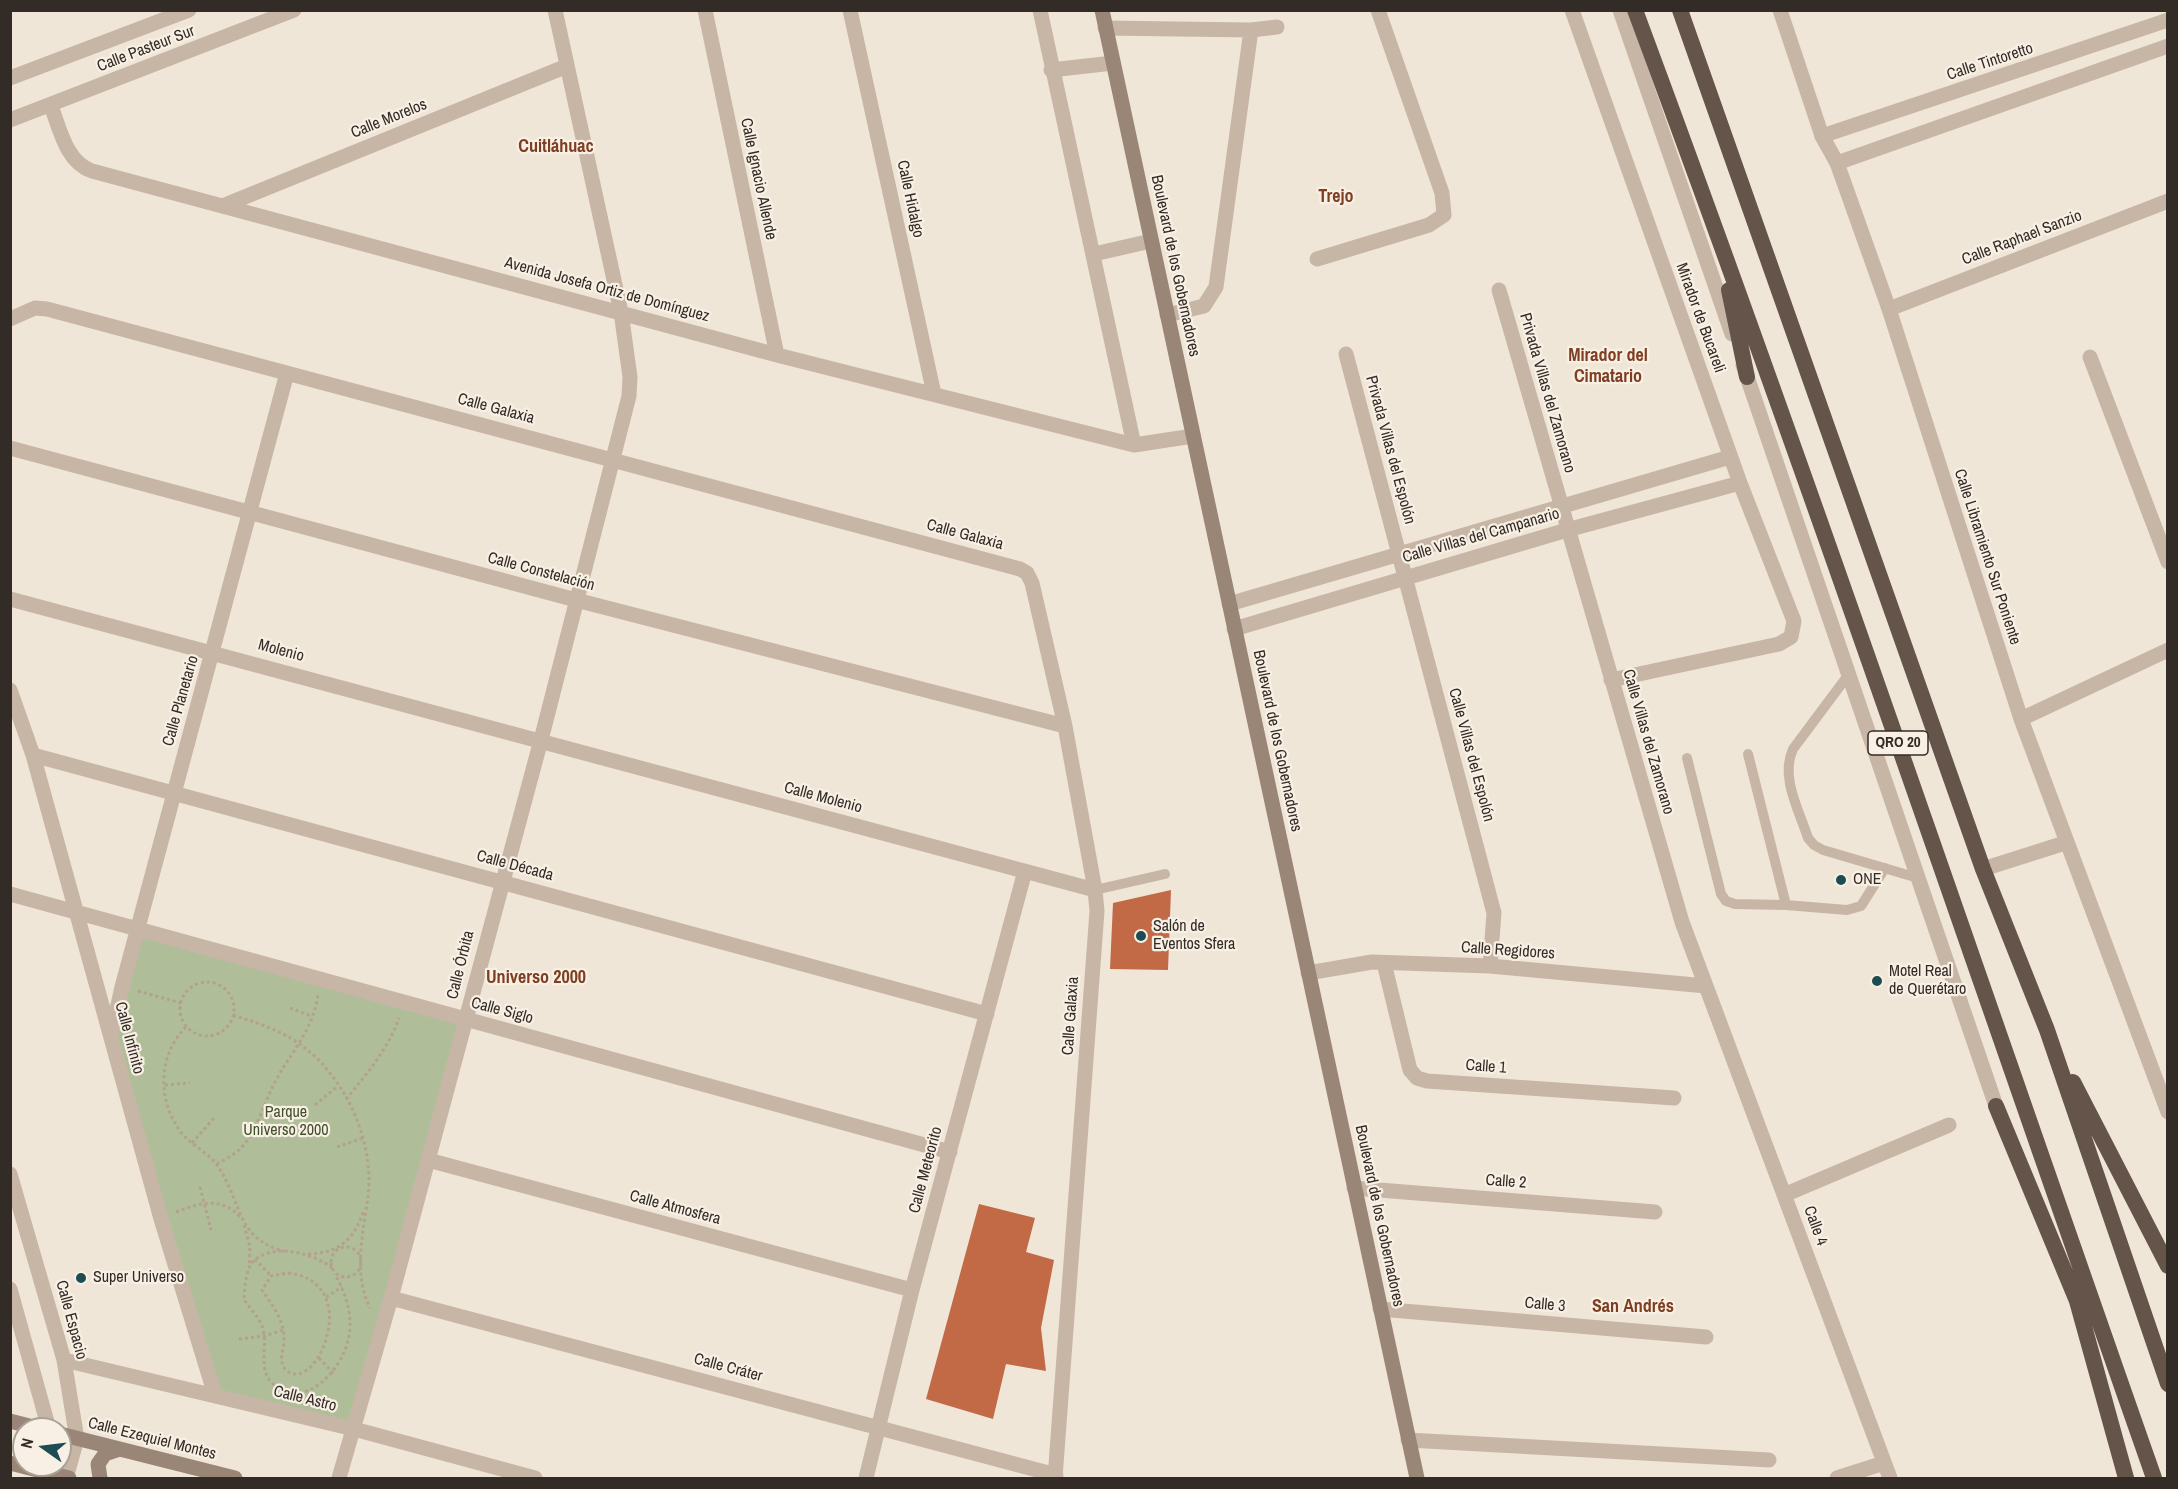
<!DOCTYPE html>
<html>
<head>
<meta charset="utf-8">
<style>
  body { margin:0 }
  #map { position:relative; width:2178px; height:1489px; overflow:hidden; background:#f0e6d8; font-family:"Archivo Narrow",sans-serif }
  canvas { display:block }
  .frame { position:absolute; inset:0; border:12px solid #332b26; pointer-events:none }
  .north { position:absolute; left:12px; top:1417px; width:60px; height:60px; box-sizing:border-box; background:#f8f0e4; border:2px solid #a9a198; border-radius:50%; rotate:284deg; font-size:16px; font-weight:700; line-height:24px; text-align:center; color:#332b26 }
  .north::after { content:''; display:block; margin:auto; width:21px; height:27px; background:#1d4c52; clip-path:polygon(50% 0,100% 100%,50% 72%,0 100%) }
</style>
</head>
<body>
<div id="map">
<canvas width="2178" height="1489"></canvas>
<div class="frame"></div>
<div class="north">N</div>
</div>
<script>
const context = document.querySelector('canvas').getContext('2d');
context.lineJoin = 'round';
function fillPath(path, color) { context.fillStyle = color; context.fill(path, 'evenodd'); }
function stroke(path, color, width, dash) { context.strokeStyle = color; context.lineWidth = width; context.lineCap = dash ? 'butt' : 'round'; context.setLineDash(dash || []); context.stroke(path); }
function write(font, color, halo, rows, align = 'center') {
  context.font = font + ' "Archivo Narrow",sans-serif'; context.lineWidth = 4.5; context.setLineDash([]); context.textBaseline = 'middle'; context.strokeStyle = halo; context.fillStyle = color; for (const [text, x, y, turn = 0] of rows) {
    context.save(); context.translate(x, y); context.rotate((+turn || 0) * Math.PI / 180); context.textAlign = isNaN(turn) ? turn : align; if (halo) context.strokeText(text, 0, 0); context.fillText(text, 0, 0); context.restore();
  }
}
const green = new Path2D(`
  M138 929 466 1020 354 1429 215 1395 110 1039Z`);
const building = new Path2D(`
  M1171 890 1168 970 1110 969 1113 903Z
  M979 1204 1035 1218 1026 1252 1054 1260 1041 1328 1046 1371 1006 1364 993 1419 926 1399Z`);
const path = new Path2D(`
  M180 1009a27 27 0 1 1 54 0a27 27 0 1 1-54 0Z
  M138 991 181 1003
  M290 1008 311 1016
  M233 1015C254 1022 274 1028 292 1039 343 1070 375 1139 368 1197 363 1234 353 1274 370 1308
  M186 1027C158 1055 157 1099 180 1131 190 1145 208 1152 217 1165 242 1200 235 1239 284 1251
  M165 1085 190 1083
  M346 1099C367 1074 388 1049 399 1018
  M315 1105 338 1086
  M192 1143 215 1117
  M337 1147 363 1138
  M217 1164C224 1160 234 1155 240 1149 257 1132 263 1105 274 1084 289 1054 314 1030 318 994
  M200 1187 211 1230
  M176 1212C199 1203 222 1196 240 1217
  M244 1225 250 1247 249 1266
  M331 1262a15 15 0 1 1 30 0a15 15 0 1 1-30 0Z
  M308 1254C340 1253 355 1239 364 1209
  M255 1259 271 1276
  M332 1268C315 1254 276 1243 256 1259 245 1267 245 1287 244 1299 249 1308 258 1316 262 1326 269 1345 257 1368 272 1383 303 1413 342 1370 348 1340 354 1316 346 1295 335 1274
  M288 1273C364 1281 318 1394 287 1371 277 1363 284 1350 284 1340 285 1321 272 1305 262 1290L271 1276Z
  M326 1297 342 1287
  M239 1339 264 1336 283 1330
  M319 1358 333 1373`);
const service = new Path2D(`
  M1849 674 1793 749C1780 777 1799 810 1808 838L1814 845 1823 850 1918 878
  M1748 754 1786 905
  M1687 758 1721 894 1726 901 1735 904 1786 905 1847 910 1861 906 1885 868
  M1095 890 1165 874`);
const minor = new Path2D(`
  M705 10 777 355
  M850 10 934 394
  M1040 10 1134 445
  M1572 10 1740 483 1794 621 1791 637 1779 644 1611 680
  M1105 28 1251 30 1277 27
  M1051 70 1113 63
  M51 106C60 129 66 162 92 171L777 355 1134 445 1193 436
  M1822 136 2168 20
  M1837 163 2168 46
  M225 205 567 66
  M1094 254 1151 241
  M1317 259 1429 225 1444 215 1442 193 1378 10
  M1499 290 1682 922 1890 1478
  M1889 309 2168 201
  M1167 315 1204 306 1216 287 1251 30
  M10 319 35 308 47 309 1020 569 1027 573 1032 583 1065 726 1095 890 1097 911 1055 1478
  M1346 354 1494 913 1490 966
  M2090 357 2168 562
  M10 448 576 600 1065 726
  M10 599 1095 890
  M1229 604 1730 457
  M1234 629 1567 530 1740 483
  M10 690 33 755 161 1219 215 1395
  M2021 719 2168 650
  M33 755 987 1014
  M10 894 950 1152
  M1384 963 1410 1070 1417 1078 1427 1081 1674 1098
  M1308 973 1372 962 1490 966 1706 986
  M111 1036 122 987 287 373
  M428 1160 912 1290
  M10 1174 64 1360 77 1439 66 1478
  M1354 1188 1655 1212
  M1784 1195 1949 1125
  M10 1289 49 1429
  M391 1298 1056 1475
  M1380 1309 1706 1337
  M64 1360 354 1429 535 1478
  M1408 1440 1769 1460
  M339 1478 391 1298 541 740 629 396 630 377 621 312 555 10
  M866 1478 912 1290 1025 871
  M1837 1478 1884 1463`);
const tertiary = new Path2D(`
  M1620 10 1732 334
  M1780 10 1822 136 1837 163 1889 309 2021 719 2168 1112
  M10 78 189 10
  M10 120 294 10
  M1743 365 1996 1106
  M1983 869 2065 843`);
const secondary = new Path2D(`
  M1102 10 1417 1478
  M10 1421 41 1429
  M60 1434 235 1478
  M10 1463 69 1478
  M100 1478 98 1464 105 1454 117 1450`);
const trunk = new Path2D(`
  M1635 10C1816 497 1982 989 2154 1478
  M1680 10 1983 869 2047 1030 2168 1384
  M1729 290 1747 377
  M2073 1082 2168 1266
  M1996 1106 2077 1301 2126 1478`);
const markers = [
  [1841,880,6,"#1d4c52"],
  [1141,936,6,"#1d4c52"],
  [1877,981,6,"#1d4c52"],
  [81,1278,6,"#1d4c52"]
];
const shields = [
  [1898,743,60]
];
const shieldNames = [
  ["QRO 20",1898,743]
];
const streetNames = [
  ["Calle Pasteur Sur",146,49,-21],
  ["Calle Tintoretto",1990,62,-18],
  ["Calle Morelos",389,119,-22],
  ["Calle Ignacio Allende",758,179,78],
  ["Calle Hidalgo",910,199,78],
  ["Calle Raphael Sanzio",2022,238,-21],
  ["Boulevard de los Gobernadores",1175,266,78],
  ["Avenida Josefa Ortiz de Domínguez",607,290,15],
  ["Mirador de Bucareli",1700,318,70],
  ["Privada Villas del Zamorano",1547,393,74],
  ["Calle Galaxia",496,409,15],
  ["Privada Villas del Espolón",1390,450,75],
  ["Calle Galaxia",965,535,15],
  ["Calle Villas del Campanario",1481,536,-16],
  ["Calle Libramiento Sur Poniente",1987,557,72],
  ["Calle Constelación",541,572,15],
  ["Molenio",281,651,15],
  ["Calle Planetario",181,701,-74],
  ["Boulevard de los Gobernadores",1277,741,78],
  ["Calle Villas del Zamorano",1648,742,74],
  ["Calle Villas del Espolón",1471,755,75],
  ["Calle Molenio",823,798,15],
  ["Calle Década",515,866,15],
  ["Calle Regidores",1508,951,4],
  ["Calle Órbita",461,965,-76],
  ["Calle Siglo",502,1011,15],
  ["Calle Galaxia",1071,1016,-86],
  ["Calle Infinito",129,1038,75],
  ["Calle 1",1486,1067,4],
  ["Calle Meteorito",926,1170,-75],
  ["Calle 2",1506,1182,4],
  ["Calle Atmosfera",675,1208,15],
  ["Boulevard de los Gobernadores",1379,1216,78],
  ["Calle 4",1815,1226,70],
  ["Calle 3",1545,1305,5],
  ["Calle Espacio",71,1320,75],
  ["Calle Cráter",728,1368,15],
  ["Calle Astro",305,1399,14],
  ["Calle Ezequiel Montes",152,1439,14]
];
const poiNames = [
  ["ONE",1853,880],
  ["Salón de",1153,927],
  ["Eventos Sfera",1153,945],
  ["Motel Real",1889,972],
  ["de Querétaro",1889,990],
  ["Super Universo",93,1278]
];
const parkNames = [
  ["Parque",286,1113],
  ["Universo 2000",286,1131]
];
const neighbourhoodNames = [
  ["Cuitláhuac",556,147],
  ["Trejo",1336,197],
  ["Mirador del",1608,356],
  ["Cimatario",1608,377],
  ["Universo 2000",536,978],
  ["San Andrés",1633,1307]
];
fillPath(green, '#afbe99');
fillPath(building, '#c16a45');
stroke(path, '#b3a08f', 3, [3, 3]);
stroke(service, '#c7b6a5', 10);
stroke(minor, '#c7b6a5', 15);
stroke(tertiary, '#c7b6a5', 15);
stroke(secondary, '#9a8677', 15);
stroke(trunk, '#64544a', 16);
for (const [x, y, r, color] of markers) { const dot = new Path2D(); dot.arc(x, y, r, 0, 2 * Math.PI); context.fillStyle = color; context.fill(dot); stroke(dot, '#f8f0e4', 2); }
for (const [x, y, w] of shields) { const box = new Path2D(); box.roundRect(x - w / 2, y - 12, w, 24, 4.5); context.fillStyle = '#f8f0e4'; context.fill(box); stroke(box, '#332b26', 1.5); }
write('bold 15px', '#332b26', null, shieldNames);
write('16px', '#332b26', '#f8f0e4', streetNames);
write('16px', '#332b26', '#f8f0e4', poiNames, 'left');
write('16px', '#40502b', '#f8f0e4', parkNames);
write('bold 18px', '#7e3e22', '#f8f0e4', neighbourhoodNames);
</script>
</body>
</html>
